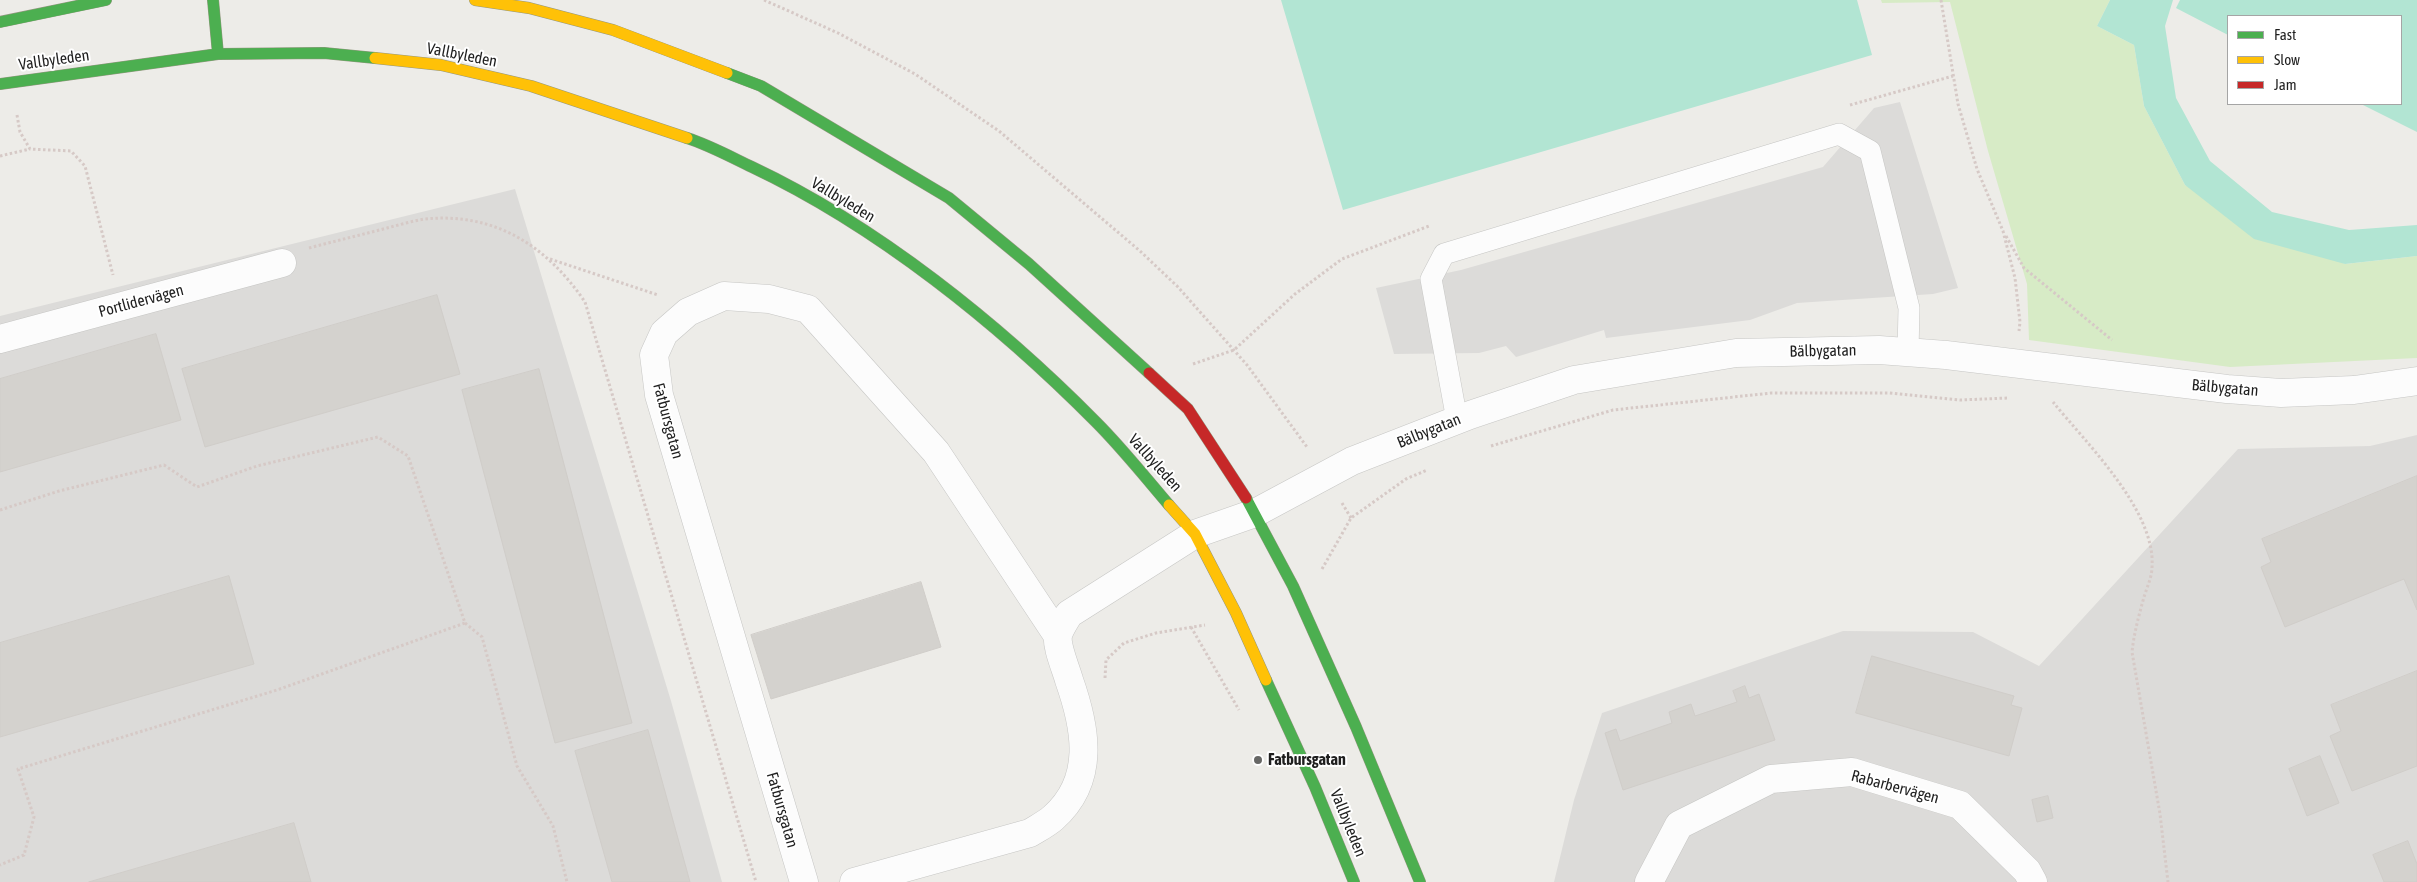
<!DOCTYPE html>
<html>
<head>
<meta charset="utf-8">
<style>
  body { margin:0 }
  #map { position:relative; width:2417px; height:882px; overflow:hidden; background:#edece8; font-family:"Asap Condensed",sans-serif }
  canvas { display:block }
  .legend { position:absolute; left:2227px; top:15px; width:175px; height:90px; box-sizing:border-box; background:#fff; border:1px solid #a5a5a5; margin:0; padding:6px 9px; list-style:none; font-size:15px; color:#1f1f1f }
  .legend li { display:flex; align-items:center; gap:10px; height:25px }
  .legend b { width:25px; border:1px solid #a5a5a5 }
</style>
</head>
<body>
<div id="map">
<canvas width="2417" height="882"></canvas>
<ul class="legend">
<li><b style="height:6px;background:#4caf50"></b>Fast</li>
<li><b style="height:6px;background:#ffc107"></b>Slow</li>
<li><b style="height:6px;background:#c62828"></b>Jam</li>
</ul>
</div>
<script>
const context = document.querySelector('canvas').getContext('2d');
context.lineJoin = 'round';
function fillPath(path, color) { context.fillStyle = color; context.fill(path, 'evenodd'); }
function stroke(path, color, width, dash) { context.strokeStyle = color; context.lineWidth = width; context.lineCap = dash ? 'butt' : 'round'; context.setLineDash(dash || []); context.stroke(path); }
function write(font, color, halo, rows, align = 'center') {
  context.font = font + ' "Asap Condensed",sans-serif'; context.lineWidth = 4; context.setLineDash([]); context.textBaseline = 'middle'; context.strokeStyle = halo; context.fillStyle = color; for (const [text, x, y, turn = 0] of rows) {
    context.save(); context.translate(x, y); context.rotate((+turn || 0) * Math.PI / 180); context.textAlign = isNaN(turn) ? turn : align; if (halo) context.strokeText(text, 0, 0); context.fillText(text, 0, 0); context.restore();
  }
}
const residential = new Path2D(`
  M1900 102 1958 288 1933 294 1797 303 1750 320 1606 338 1604 330 1516 357 1506 346 1479 353 1394 354 1376 288 1461 270 1823 167 1874 108Z
  M515 189 671 701 722 882H0V316Z
  M2417 435V882H1554L1574 800 1602 713 1843 631 1973 632 2039 666 2238 449 2370 446Z`);
const grass = new Path2D(`
  M1881 0H2110L2097 26 2134 45 2144 106 2185 185 2345 264 2417 256V358L2230 367 2029 340 2027 284 1988 151 1950 2 1882 3Z`);
const pitch = new Path2D(`
  M1281 0H1857L1872 55 1343 210Z
  M2110 0H2173L2165 26 2176 98 2210 161 2272 212 2349 230 2417 225V256L2345 264 2254 239 2185 185 2144 106 2134 45 2097 26Z
  M2180 0H2417V132L2361 104H2401V16H2228V35L2176 8Z`);
const building = new Path2D(`
  M437 295 460 374 205 447 182 369Z
  M156 334 181 420 0 472V379Z
  M539 369 632 723 555 743 462 390Z
  M2417 476V610L2404 579 2285 627 2261 567 2271 562 2262 539Z
  M229 576 254 664 0 737V643Z
  M921 582 941 647 771 699 751 635Z
  M1872 656 2014 696 2011 705 2022 708 2009 756 1856 713Z
  M2417 671V766L2352 791 2330 736 2341 731 2331 705Z
  M1745 686 1749 698 1759 694 1775 740 1623 790 1605 733 1616 729 1620 741 1672 723 1669 712 1691 704 1695 716 1737 702 1733 691Z
  M648 730 690 882H612L575 751Z
  M2320 756 2339 803 2307 816 2289 769Z
  M2048 796 2053 818 2037 822 2032 800Z
  M294 823 311 882H89Z
  M2408 841 2417 864V882H2384L2373 855Z`);
const path = new Path2D(`
  M764 0 838 33 915 74 999 131 1140 251 1178 287 1247 365 1307 447
  M1941 0 1958 104 1977 169 2003 231 2015 278 2020 322 2019 331
  M1850 105 1953 76
  M17 115 20 132 30 149 71 151 85 166 113 275
  M0 156 30 149
  M2006 236 2024 268 2112 340
  M309 248C335 241 361 235 387 228 399 225 412 221 425 219 495 212 547 246 585 302L756 882
  M550 259 658 295
  M1193 364 1234 350 1295 294 1342 259 1429 226
  M2053 402C2087 444 2156 511 2152 567 2152 577 2147 587 2144 597 2139 615 2134 633 2132 652L2160 814 2168 882
  M1491 446 1613 410 1771 393H1889L1960 400 2008 398
  M1342 503 1351 518
  M0 510 59 491 164 465 197 487 257 466 378 437 408 456 465 623 277 690 18 769 34 817 24 855 0 865
  M1322 569 1351 518 1406 479 1427 470
  M465 623 482 637 517 766 553 826 567 882
  M1191 627 1239 710
  M1105 678 1106 660 1124 643 1156 633 1205 625`);
const lane = new Path2D(`
  M1457 420 1431 279 1444 254 1839 134 1870 151 1909 308 1908 352`);
const street = new Path2D(`
  M0 339 282 263
  M804 882 659 395 654 355 664 333 688 312 724 296 769 299 808 309 936 452 1058 636
  M854 882 1030 833C1038 828 1046 824 1053 818 1096 780 1086 728 1069 680 1066 669 1056 646 1058 635 1060 628 1065 621 1069 614L1195 534 1255 513 1352 461 1470 415 1574 380 1736 353 1879 350 1946 355 2227 389 2281 393 2354 390 2417 381
  M1649 882 1679 825 1771 779 1852 772 1960 805 2027 871 2033 882`);
const fast = new Path2D(`
  M213 0 218 54
  M0 22 106 0
  M727 73 761 86 949 198 1029 264 1149 373
  M0 84 218 54 324 53 375 58
  M687 138C709 145 731 157 752 167 877 226 999 324 1096 422 1122 448 1145 477 1169 505
  M1246 498 1293 586 1356 727 1420 882
  M1266 680 1315 787 1354 882`);
const slow = new Path2D(`
  M475 0 529 8 613 30 727 73
  M375 58 441 65 531 86 687 138
  M1169 505 1195 534 1236 613 1266 680`);
const jam = new Path2D(`
  M1149 373 1188 409 1246 498`);
const markers = [
  [1258,760,5,"#676765"]
];
const streetNames = [
  ["Vallbyleden",462,55,11],
  ["Vallbyleden",54,60,-8],
  ["Vallbyleden",843,200,31],
  ["Portlidervägen",141,301,-15],
  ["Bälbygatan",1823,351,-1],
  ["Bälbygatan",2225,388,5],
  ["Fatbursgatan",668,421,75],
  ["Bälbygatan",1429,431,-22],
  ["Vallbyleden",1155,463,48],
  ["Rabarbervägen",1895,787,15],
  ["Fatbursgatan",782,810,74],
  ["Vallbyleden",1348,823,68]
];
const poiNames = [
  ["Fatbursgatan",1268,760]
];
fillPath(residential, '#dcdbd9');
fillPath(grass, '#d7ebc6');
fillPath(pitch, '#b2e5d3');
fillPath(building, '#d4d2ce');
stroke(building, '#d0cdc9', 1);
stroke(lane, '#c6c6c4', 22);
stroke(street, '#c6c6c4', 29);
stroke(fast, '#949780', 12);
stroke(slow, '#949780', 12);
stroke(jam, '#949780', 12);
stroke(path, '#d6c9c6', 3, [2.5, 2.5]);
stroke(lane, '#fcfcfc', 21);
stroke(street, '#fcfcfc', 28);
stroke(fast, '#4caf50', 11);
stroke(slow, '#ffc107', 11);
stroke(jam, '#c62828', 11);
for (const [x, y, r, color] of markers) { const dot = new Path2D(); dot.arc(x, y, r, 0, 2 * Math.PI); context.fillStyle = color; context.fill(dot); stroke(dot, '#fff', 2); }
write('16px', '#1f1f1f', '#fff', streetNames);
write('bold 16px', '#1f1f1f', '#fff', poiNames, 'left');
</script>
</body>
</html>
